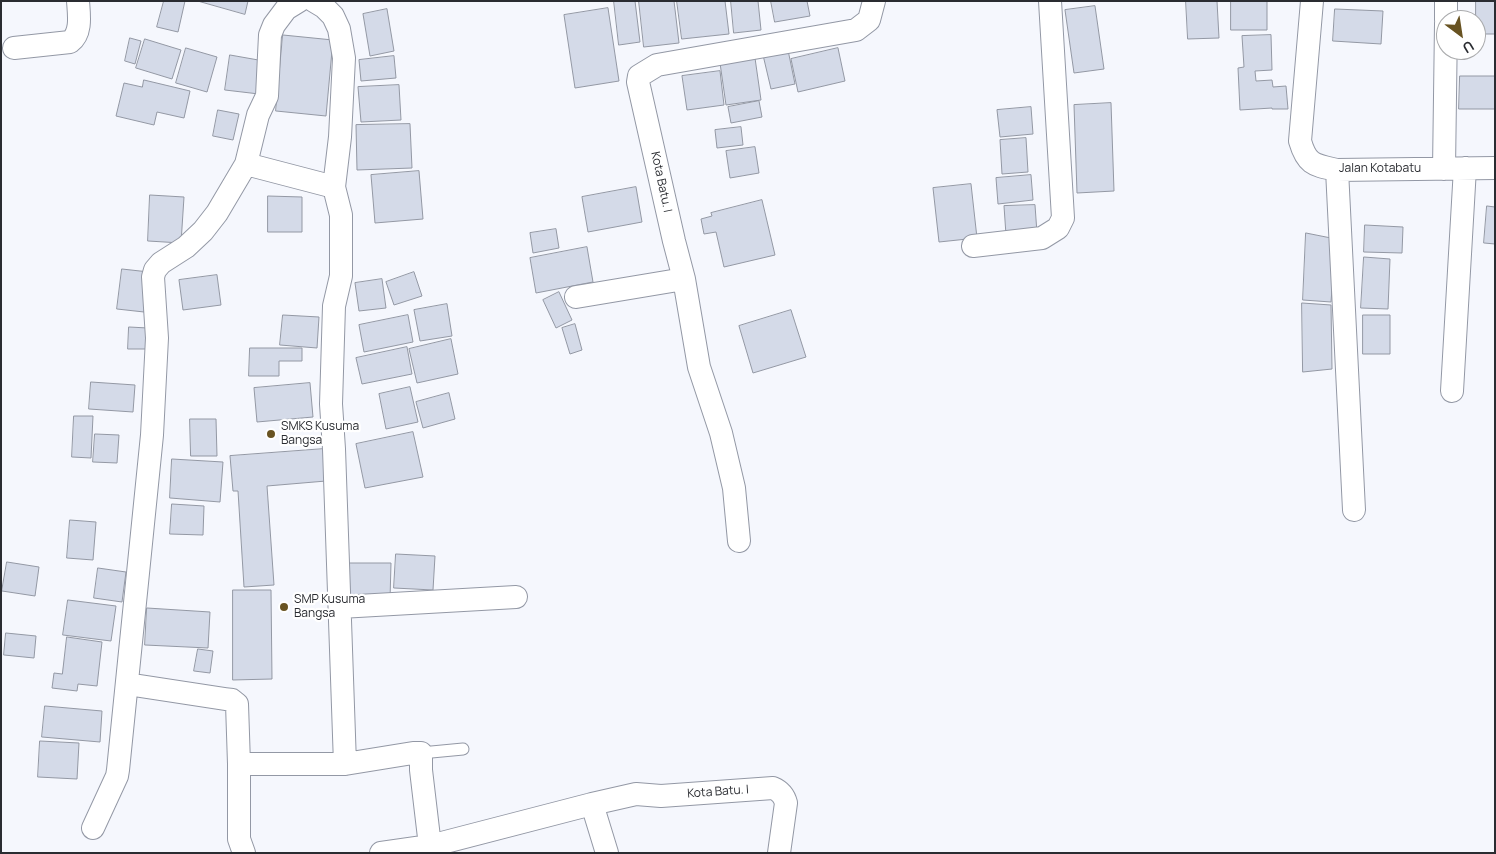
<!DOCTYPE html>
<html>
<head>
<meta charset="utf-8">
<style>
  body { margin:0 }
  #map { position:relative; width:1496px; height:854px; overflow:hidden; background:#f5f7fd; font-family:Manrope,sans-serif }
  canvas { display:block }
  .frame { position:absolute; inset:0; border:2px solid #2a2c31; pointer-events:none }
  .north { position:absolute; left:1436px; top:10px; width:50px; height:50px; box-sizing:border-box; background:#fff; border:1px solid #aaabad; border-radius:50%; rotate:149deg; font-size:14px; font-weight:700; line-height:20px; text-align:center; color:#2a2c31 }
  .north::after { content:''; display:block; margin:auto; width:18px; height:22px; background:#685322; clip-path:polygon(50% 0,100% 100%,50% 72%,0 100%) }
</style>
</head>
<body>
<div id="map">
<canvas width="1496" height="854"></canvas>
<div class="frame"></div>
<div class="north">U</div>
</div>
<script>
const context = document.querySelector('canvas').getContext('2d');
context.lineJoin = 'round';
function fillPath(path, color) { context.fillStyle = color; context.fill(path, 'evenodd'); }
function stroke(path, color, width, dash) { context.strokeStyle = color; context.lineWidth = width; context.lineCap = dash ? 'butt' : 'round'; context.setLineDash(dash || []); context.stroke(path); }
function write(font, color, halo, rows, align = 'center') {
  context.font = font + ' Manrope,sans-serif'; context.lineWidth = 4.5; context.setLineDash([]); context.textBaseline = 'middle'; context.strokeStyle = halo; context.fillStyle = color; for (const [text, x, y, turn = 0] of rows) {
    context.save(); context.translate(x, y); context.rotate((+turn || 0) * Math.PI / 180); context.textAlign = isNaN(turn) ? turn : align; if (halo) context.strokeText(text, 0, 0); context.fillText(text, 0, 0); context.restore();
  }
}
const building = new Path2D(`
  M164 1H185L178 32 157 27Z
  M198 1H248L245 14Z
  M614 1H635L640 42 619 45Z
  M639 1H674L679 43 644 47Z
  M677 1H725L729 34 682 39Z
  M731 1H758L761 30 734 33Z
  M771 1H807L810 16 775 22Z
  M1186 1H1217L1219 38 1188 39Z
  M1231 1H1267V30H1231Z
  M1476 1H1495V34H1476Z
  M1095 6 1104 69 1074 73 1065 10Z
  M608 8 619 81 575 88 564 15Z
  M387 9 394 51 370 56 363 14Z
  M1335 9 1383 11 1381 44 1333 41Z
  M283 35 333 40 326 116 276 111Z
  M1271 35 1272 70 1255 71 1256 81 1272 80 1273 87 1286 86 1288 109H1272V108L1240 110 1238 68 1244 67 1242 36Z
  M130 38 141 41 135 64 125 61Z
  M145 39 181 50 172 79 136 68Z
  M186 48 217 57 207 92 176 83Z
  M838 48 845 81 798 92 791 59Z
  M788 50 795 84 771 89 763 55Z
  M230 55 264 61 259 94 225 90Z
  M394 56 396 78 361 81 359 60Z
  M755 58 761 100 726 105 720 63Z
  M720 71 724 105 687 110 682 76Z
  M1460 76H1495V109H1459Z
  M144 80 190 91 184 118 157 112 154 125 116 116 124 83 142 87Z
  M399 85 401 120 361 122 358 87Z
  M759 101 762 117 731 123 728 107Z
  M1111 103 1114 191 1077 193 1074 105Z
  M1031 107 1033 134 1000 137 997 110Z
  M218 110 239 114 233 140 213 136Z
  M410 124 412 168 357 170 356 125Z
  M741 127 743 145 717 148 715 130Z
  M1026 138 1028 172 1002 174 1000 140Z
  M755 147 759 173 730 178 726 151Z
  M419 171 423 219 375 223 371 175Z
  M1031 175 1033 200 998 204 996 178Z
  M971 184 977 238 939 242 933 188Z
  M636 187 642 222 588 232 582 197Z
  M150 195 184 197 181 243 148 241Z
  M268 196 302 197V232H268Z
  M762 200 775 255 724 267 716 232 704 234 701 219 712 216 711 213Z
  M1035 205 1037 233 1006 235 1004 206Z
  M1487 206 1495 207V244L1484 243Z
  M1365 225 1403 227 1402 253 1364 252Z
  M556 229 559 248 533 253 530 233Z
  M1306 233 1336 239 1331 302 1303 300Z
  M587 247 593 282 536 293 530 258Z
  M1364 257 1390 259 1388 309 1361 308Z
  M122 269 149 272 144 312 117 309Z
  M414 272 422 296 394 305 386 282Z
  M217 275 221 305 183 310 179 280Z
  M382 279 386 308 359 311 355 283Z
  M559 292 572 320 556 328 543 300Z
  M1302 303 1331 305 1332 369 1303 372Z
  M447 304 452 336 420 341 414 310Z
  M791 310 806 357 753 373 739 326Z
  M283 315 319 317 317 348 280 345Z
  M408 315 413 342 364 352 359 325Z
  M1363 315H1390V354H1363Z
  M575 324 582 350 570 354 562 328Z
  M129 327 148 328 147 349H128Z
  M451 339 458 374 417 383 409 349Z
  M407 347 412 374 362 384 356 358Z
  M250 348H302V361H279V376H249Z
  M91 382 135 385 133 412 89 409Z
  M310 383 313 417 257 422 254 388Z
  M410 387 418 422 386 429 379 394Z
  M449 393 455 419 423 428 416 402Z
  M74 416H93L91 458 72 457Z
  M190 419H216L217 456H191Z
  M413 432 423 477 365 488 356 444Z
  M95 434 119 435 117 463 93 462Z
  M324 449 326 481 267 486 274 585 244 587 238 491H233L230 456Z
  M172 459 223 462 220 502 170 498Z
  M172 504 204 506 203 535 170 534Z
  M70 520 96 522 93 560 67 558Z
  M396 554 435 556 433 590 394 588Z
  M7 562 39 567 35 596 2 591Z
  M348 563H391L390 600H348Z
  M98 568 126 572 122 602 94 598Z
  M233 590H271L272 679 233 680Z
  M68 600 116 606 111 641 63 635Z
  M147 608 210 612 208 648 145 645Z
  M6 633 36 636 34 658 4 655Z
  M67 637 102 642 97 686 78 684 77 691 52 688 54 673 62 674Z
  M198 649 213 651 210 673 194 671Z
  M45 706 102 711 100 742 42 737Z
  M40 741 79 743 77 779 38 777Z`);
const service = new Path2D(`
  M421 753 463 749`);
const minor = new Path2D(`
  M314 1 324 7 333 16 339 29 344 58 340 137 334 187 341 215V276L334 306 331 404 334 449 345 764
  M1312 1 1300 141C1307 165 1314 165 1337 170L1495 168
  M1446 20V1
  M14 48 70 42C82 33 79 15 78 1
  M246 164 334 187
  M1444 169 1446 24
  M1337 170 1354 510
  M973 246 1042 238 1058 228 1063 218 1050 1
  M576 297 684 279
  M1452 391 1465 168
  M739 541 734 488 721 433 699 367 684 279 674 241 638 82 639 76 657 65 856 30 869 20 874 1
  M340 607 516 597
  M127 684 225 699 232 700 237 704 239 764
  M592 804 636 794 661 796 773 788C780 791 784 795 786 803L779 853
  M93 828 117 776 118 770 152 435 157 338 153 277 155 270 161 263 186 247 203 231 217 213 246 164 258 115 267 96 270 35 274 25 286 9 299 1
  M244 853 239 839V764H345L413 753H421V770L430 846
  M381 853 430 846 592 804 607 853`);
const markers = [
  [271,434,5,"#685322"],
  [284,607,5,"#685322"]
];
const streetNames = [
  ["Jalan Kotabatu",1380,169],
  ["Kota Batu. I",661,182,78],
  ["Kota Batu. I",718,792,-4]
];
const poiNames = [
  ["SMKS Kusuma",281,427],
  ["Bangsa",281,441],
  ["SMP Kusuma",294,600],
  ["Bangsa",294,614]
];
fillPath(building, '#d4dae8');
stroke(building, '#9398a4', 1);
stroke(service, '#9398a5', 13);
stroke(minor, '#9398a5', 24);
stroke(service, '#fff', 11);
stroke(minor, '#fff', 22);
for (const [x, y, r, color] of markers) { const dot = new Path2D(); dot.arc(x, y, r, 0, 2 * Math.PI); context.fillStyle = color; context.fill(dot); stroke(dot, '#fff', 2); }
write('12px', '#2a2c31', '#fff', streetNames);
write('12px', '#2a2c31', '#fff', poiNames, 'left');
</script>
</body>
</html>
